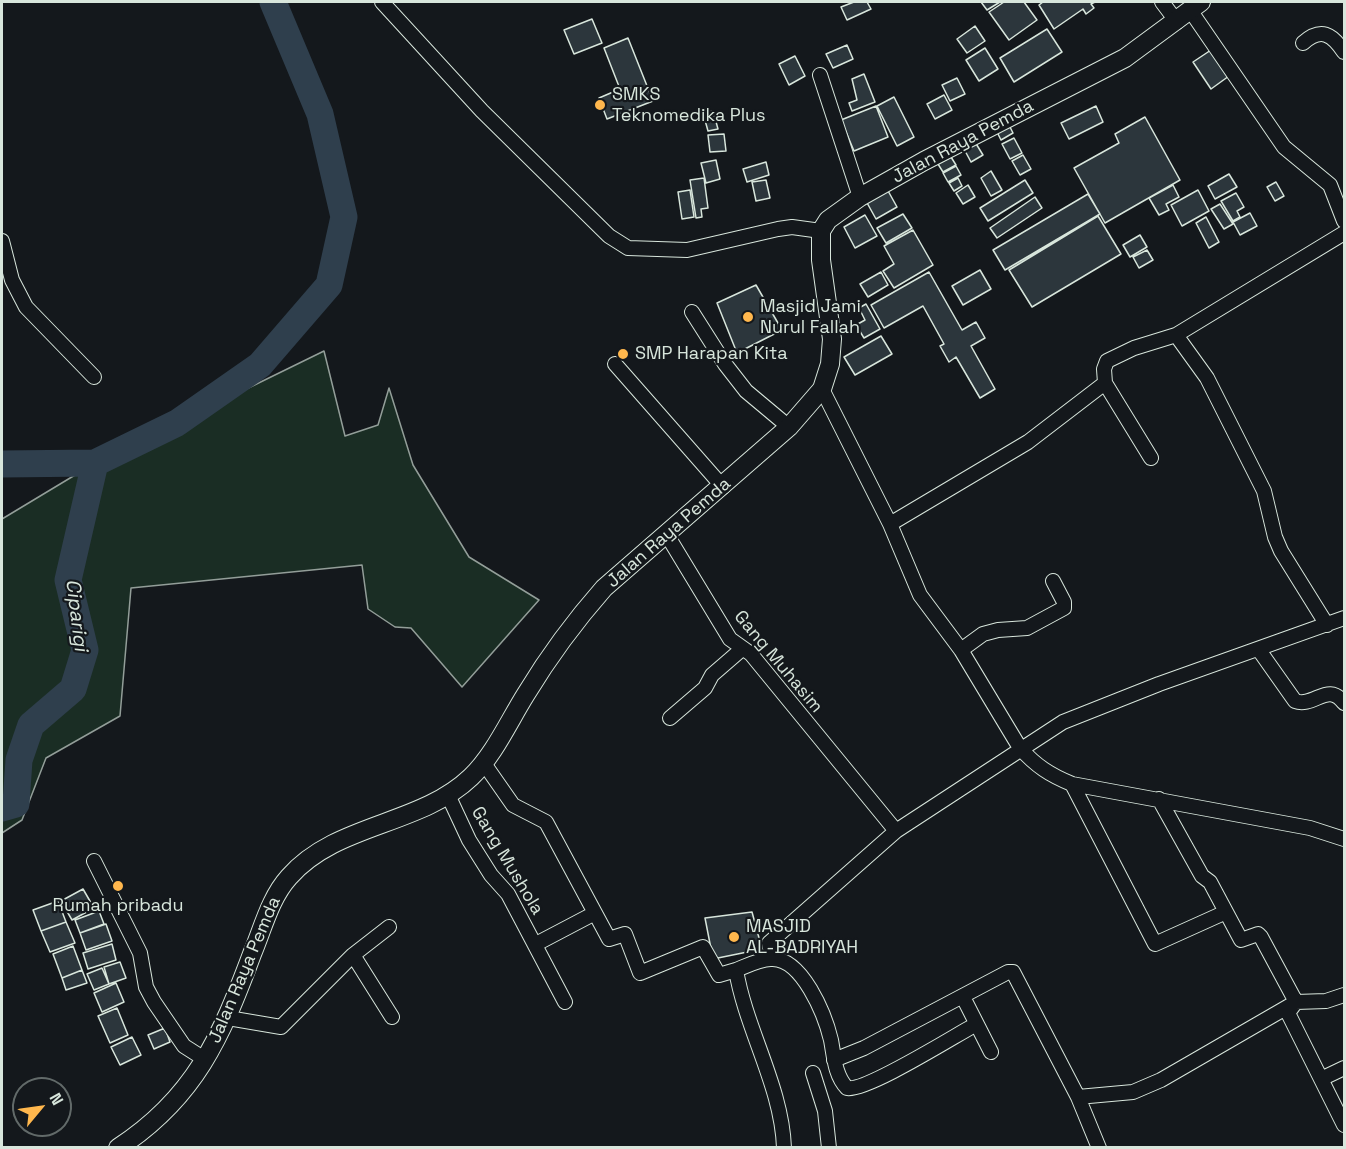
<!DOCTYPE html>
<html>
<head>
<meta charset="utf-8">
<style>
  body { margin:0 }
  #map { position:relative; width:1346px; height:1149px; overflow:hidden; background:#14181c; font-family:"Space Grotesk",sans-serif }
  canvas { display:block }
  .frame { position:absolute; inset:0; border:3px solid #d8e6dc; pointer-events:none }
  .north { position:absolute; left:12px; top:1077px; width:60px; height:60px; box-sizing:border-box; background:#14181c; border:2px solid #626a69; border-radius:50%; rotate:61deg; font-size:16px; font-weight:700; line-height:24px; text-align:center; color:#d8e6dc }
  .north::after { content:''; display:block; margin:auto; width:21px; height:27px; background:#ffb74d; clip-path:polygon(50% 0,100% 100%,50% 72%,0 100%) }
</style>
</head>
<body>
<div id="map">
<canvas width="1346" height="1149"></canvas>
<div class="frame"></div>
<div class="north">N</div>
</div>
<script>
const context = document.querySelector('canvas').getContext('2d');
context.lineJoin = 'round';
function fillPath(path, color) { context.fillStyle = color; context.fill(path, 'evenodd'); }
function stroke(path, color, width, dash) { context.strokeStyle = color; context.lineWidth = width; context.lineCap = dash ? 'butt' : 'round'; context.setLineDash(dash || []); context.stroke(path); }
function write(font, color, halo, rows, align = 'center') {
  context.font = font + ' "Space Grotesk",sans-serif'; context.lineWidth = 4.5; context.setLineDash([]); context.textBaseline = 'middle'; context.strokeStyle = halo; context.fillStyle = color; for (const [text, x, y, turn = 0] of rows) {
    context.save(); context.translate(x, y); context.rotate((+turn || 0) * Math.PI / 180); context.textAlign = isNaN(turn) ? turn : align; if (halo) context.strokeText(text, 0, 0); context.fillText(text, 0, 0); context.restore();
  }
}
const green = new Path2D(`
  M324 351 345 436 378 425 389 388 413 465 469 557 539 600 462 687 411 628 395 627 368 609 362 565 131 588 120 716 46 758 22 820 2 833V519L95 463Z`);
const river = new Path2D(`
  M2 464 95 463 177 423 260 365 329 285 344 217 320 114 273 2
  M2 808 16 804 19 760 31 725 73 689 85 650 68 580 95 463`);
const building = new Path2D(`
  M854 2H867L871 9 847 20 841 7Z
  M981 2H1000L987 10Z
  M1004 2H1024L1037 20 1009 40 989 12Z
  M1043 2H1095L1091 4 1094 8 1086 14 1083 9 1054 29 1039 5Z
  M592 19 602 43 574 54 564 30Z
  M975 26 985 41 967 53 957 39Z
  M1047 29 1062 52 1014 82 1000 58Z
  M628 38 653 101 607 119 599 98 620 89 604 48Z
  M847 45 853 59 833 68 826 54Z
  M985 48 998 69 979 81 966 60Z
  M1211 50 1229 76 1211 89 1193 62Z
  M795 56 805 76 789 85 779 64Z
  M864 74 875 102 852 111 849 103 857 100 852 79Z
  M957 78 965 94 950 101 942 85Z
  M944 95 952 110 935 119 927 104Z
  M894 97 914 137 897 146 877 106Z
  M876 106 888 137 854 151 841 120Z
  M1096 106 1103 122 1069 139 1061 123Z
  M713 111 718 129 708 131 703 113Z
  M1145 117 1180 180 1105 223 1074 168 1119 143 1115 134Z
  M1009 125 1013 133 1001 140 997 132Z
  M724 134 726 151 710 152 708 135Z
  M1014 138 1022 153 1010 159 1002 144Z
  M975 142 983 155 971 162 964 149Z
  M1023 155 1031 169 1020 175 1012 161Z
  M951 157 956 165 943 172 938 164Z
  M716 160 720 179 706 183 701 163Z
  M766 162 769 175 747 182 743 169Z
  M956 166 961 175 948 182 943 173Z
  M991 171 1002 190 991 196 981 178Z
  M1229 174 1237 187 1215 199 1208 186Z
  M704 178 708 208 701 209 702 217 696 218 690 180Z
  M958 178 962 186 954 191 949 183Z
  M766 180 770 198 756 201 752 182Z
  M1025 180 1033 193 988 221 980 208Z
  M1276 182 1284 196 1275 201 1267 187Z
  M968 185 975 197 963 204 956 193Z
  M1173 185 1179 197 1166 204 1169 210 1159 215 1149 198Z
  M887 189 897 207 876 219 866 201Z
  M690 190 694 217 682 219 678 192Z
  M1198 190 1209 211 1182 226 1171 205Z
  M1236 193 1244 207 1237 211 1240 217 1233 221 1221 201Z
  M1088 194 1100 214 1005 270 993 250Z
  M1035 197 1042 208 997 238 990 228Z
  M1220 204 1233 224 1224 229 1211 209Z
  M1250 213 1257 226 1240 235 1233 222Z
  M903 214 912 228 886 243 877 228Z
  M865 215 877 236 855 248 844 227Z
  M1098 216 1121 254 1032 307 1009 270Z
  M1206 217 1219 242 1209 248 1196 223Z
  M913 230 933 265 894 288 883 271 894 264 884 246Z
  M1140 235 1147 247 1130 257 1123 245Z
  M1147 250 1153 260 1139 268 1133 257Z
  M980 270 991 289 963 305 952 286Z
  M881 272 888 285 868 297 860 284Z
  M929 272 962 330 976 322 985 338 971 346 995 389 980 398 956 357 949 362 940 346 944 344 923 306 884 328 871 305Z
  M756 285 782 330 737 353 717 303Z
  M866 304 880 329 864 338 856 325 865 320 859 308Z
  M881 336 892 354 855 375 844 357Z
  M83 889 94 908 72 920 61 901Z
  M58 901 66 922 41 931 33 910Z
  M99 911 104 924 80 933 75 920Z
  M752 912 762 949 713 959 705 918Z
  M66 922 75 943 50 952 41 931Z
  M106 924 112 941 86 950 80 933Z
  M112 944 116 960 88 969 83 953Z
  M73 946 82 970 62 978 53 954Z
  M120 962 126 978 109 984 104 967Z
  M102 968 109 984 94 990 87 974Z
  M82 970 87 983 66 990 62 978Z
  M116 983 124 1002 102 1012 94 993Z
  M117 1008 128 1035 110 1043 98 1016Z
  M165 1028 170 1042 154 1049 148 1035Z
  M132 1037 141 1055 120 1065 111 1047Z`);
const street = new Path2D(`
  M382 2 482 111 609 236 628 248 687 250 778 229 792 227 821 231
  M1162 2 1177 22
  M1190 10 1284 147 1330 185 1344 221
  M1303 43C1321 27 1332 34 1344 52
  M820 75 860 197
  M2 241 12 280 26 307 94 377
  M692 312 725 364 746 391 789 427
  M1176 335 1207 378 1264 491 1275 537 1281 551 1327 625
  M615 364 723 487
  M1105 383 1151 458
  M822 389 890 524 920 595 961 650 1020 748C1036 766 1050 775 1072 784L1310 828 1344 839
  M890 524 1028 442 1105 383 1104 369 1107 361 1134 348 1176 335 1344 233
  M667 535 730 639 751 654 896 831
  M961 650 983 634 998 630 1027 628 1064 608V602L1053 581
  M1259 650 1295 701C1314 708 1328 681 1344 703
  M670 718 705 688 712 675 742 649
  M483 762 513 805 546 822 595 913
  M1072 784 1155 944 1226 912
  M448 795 469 840 491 875 508 894 565 1002
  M1159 799 1202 876 1210 882 1241 940 1258 934 1261 937 1296 1002 1288 1013 1344 1125
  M94 861 140 953 146 987 154 1002 184 1046 206 1060
  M536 944 595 913 609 939 625 934 640 973 703 947 719 975 736 970
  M353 955 392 1017
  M772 958 769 943 896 831 1063 722 1159 684 1344 618
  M963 997 991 1052
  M228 1018 281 1027 353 955 389 927
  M834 1060 864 1048 1008 972H1013L1078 1097 1099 1148
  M813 1073 825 1111 829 1148
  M1321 1079 1344 1068
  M1078 1097 1133 1092 1161 1080 1296 1002 1326 1001 1344 995
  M784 1148C782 1087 746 1030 736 970 746 966 760 959 771 959 802 957 825 1015 831 1040 834 1056 835 1076 847 1088 865 1092 951 1038 973 1026`);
const secondary = new Path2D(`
  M118 1148C195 1098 221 1037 252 954 263 928 270 898 289 877 336 823 420 826 471 777 494 755 509 721 526 694 549 656 575 621 604 588L789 427 822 389 830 364 832 339 821 260V231L828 220 860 197 924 161 1125 58 1201 2`);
const markers = [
  [600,105,6,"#ffb74d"],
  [748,317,6,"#ffb74d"],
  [623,354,6,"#ffb74d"],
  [118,886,6,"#ffb74d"],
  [734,937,6,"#ffb74d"]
];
const poiNames = [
  ["SMKS",612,95],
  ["Teknomedika Plus",612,116],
  ["Masjid Jami",760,307],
  ["Nurul Fallah",760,328],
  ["SMP Harapan Kita",635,354],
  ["Rumah pribadu",118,906,"center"],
  ["MASJID",746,927],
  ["AL-BADRIYAH",746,948]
];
const streetNames = [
  ["Jalan Raya Pemda",963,142,-28],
  ["Jalan Raya Pemda",669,533,-41],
  ["Gang Muhasim",778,662,50],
  ["Gang Mushola",507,861,59],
  ["Jalan Raya Pemda",245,970,-67]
];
const waterNames = [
  ["Ciparigi",76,615,83]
];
fillPath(green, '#1a2d24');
stroke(green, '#939e99', 1.5);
stroke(river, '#2f3f4d', 27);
fillPath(building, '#2c363c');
stroke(building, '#d8e6dc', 1.5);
stroke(street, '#d8e6dc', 16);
stroke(secondary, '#d8e6dc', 20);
stroke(street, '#14181c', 14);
stroke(secondary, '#14181c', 18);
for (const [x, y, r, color] of markers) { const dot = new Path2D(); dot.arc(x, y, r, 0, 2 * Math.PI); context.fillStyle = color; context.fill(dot); stroke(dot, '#14181c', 2); }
write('18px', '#d8e6dc', '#14181c', poiNames, 'left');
write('18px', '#d8e6dc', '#14181c', streetNames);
write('italic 20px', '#d8e6dc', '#14181c', waterNames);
</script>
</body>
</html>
